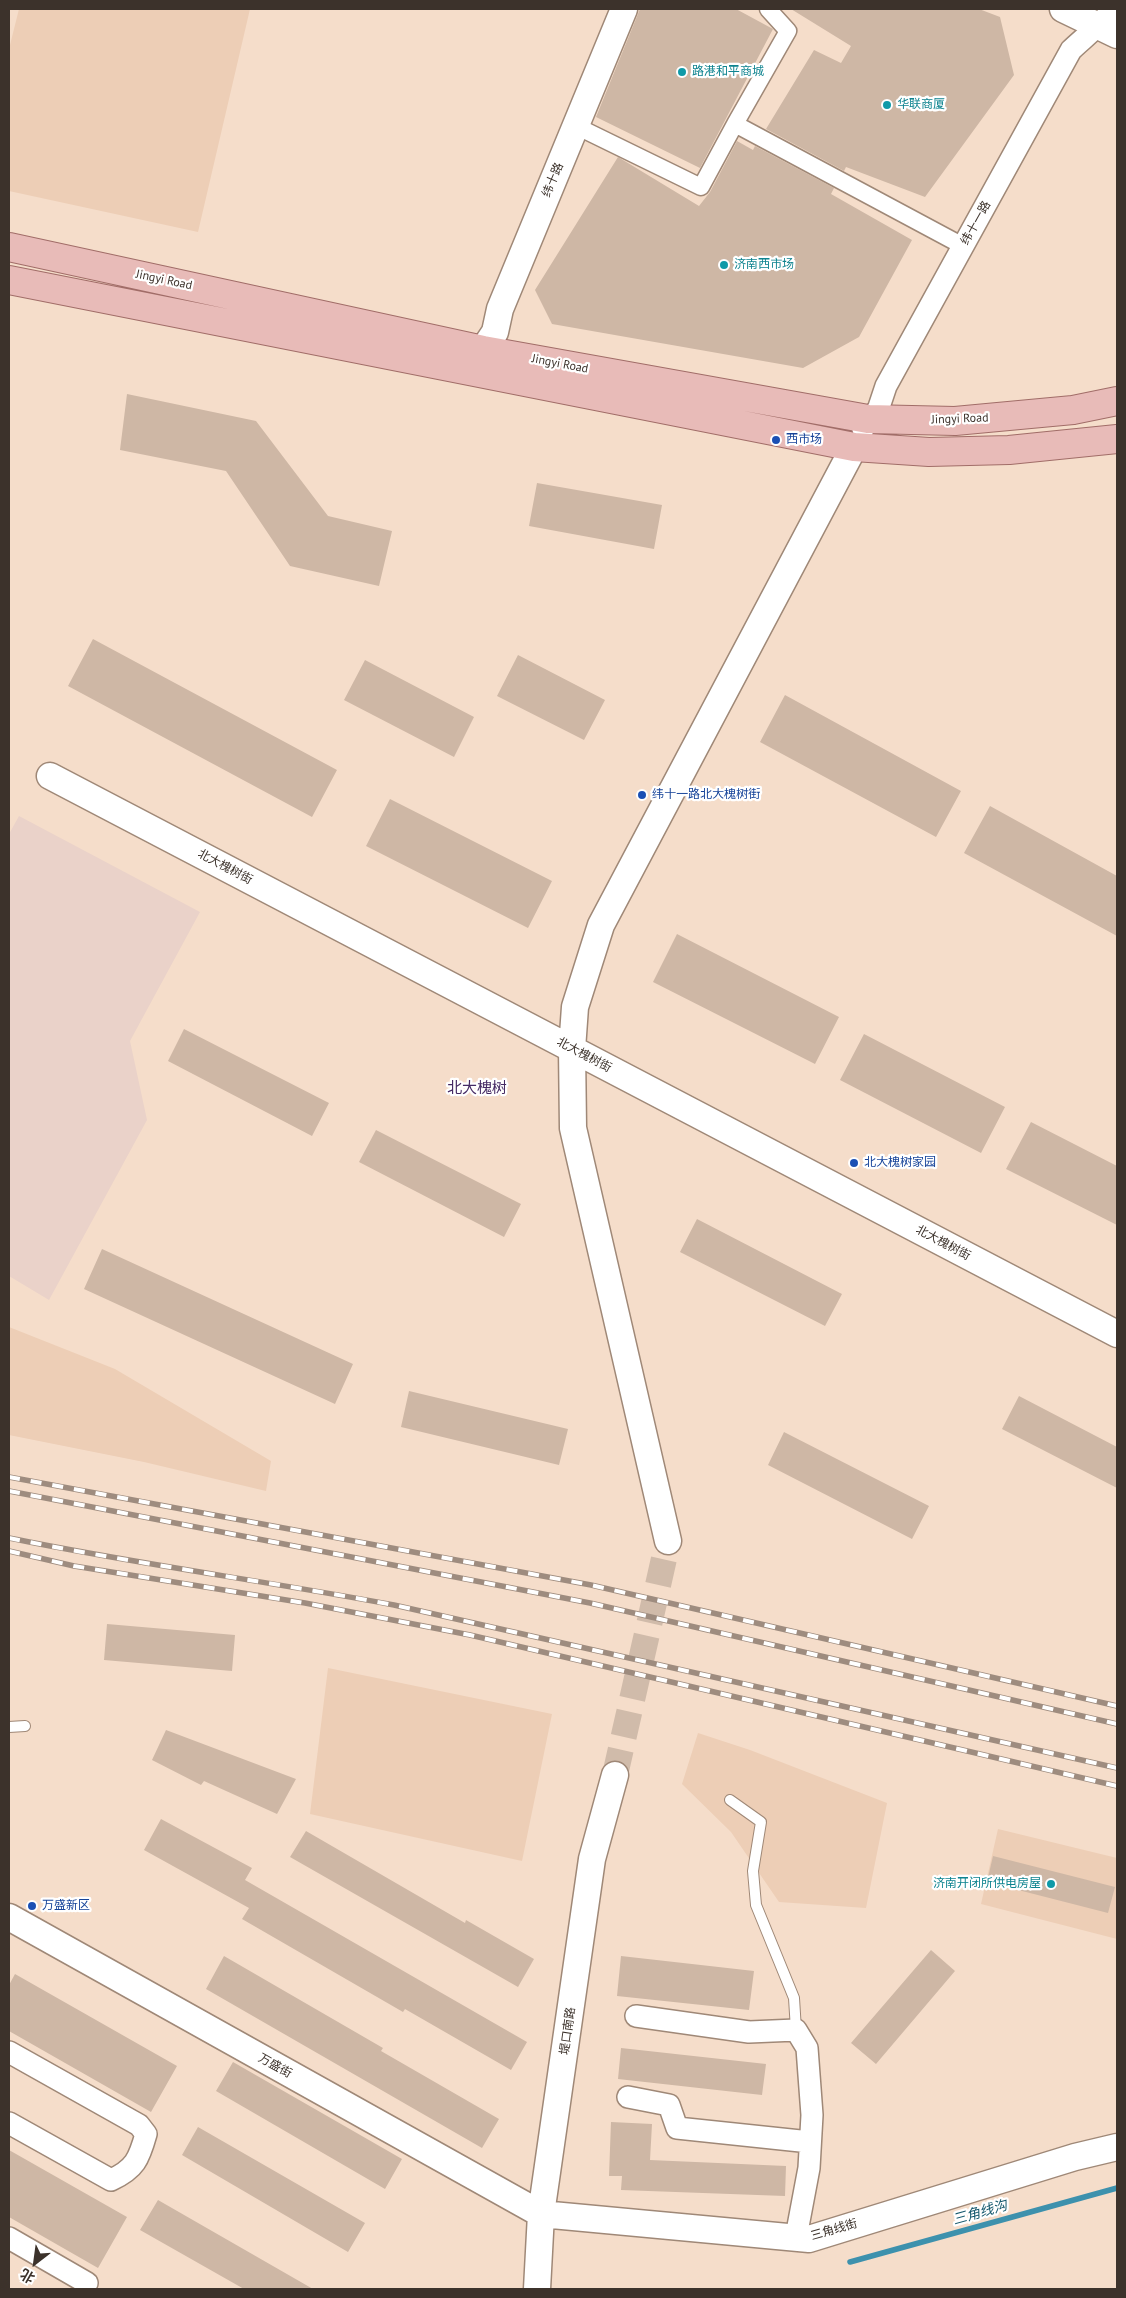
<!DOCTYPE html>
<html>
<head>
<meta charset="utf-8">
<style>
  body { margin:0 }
  #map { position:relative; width:1126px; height:2298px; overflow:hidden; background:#f5ddca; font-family:"PT Sans","Noto Sans SC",sans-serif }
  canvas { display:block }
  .frame { position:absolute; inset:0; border:10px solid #3c322b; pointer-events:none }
  .north { position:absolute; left:10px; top:2238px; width:50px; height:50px; -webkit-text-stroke:4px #fff; paint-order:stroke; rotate:210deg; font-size:14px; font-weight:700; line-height:20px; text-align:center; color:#3c322b }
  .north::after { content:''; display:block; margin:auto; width:18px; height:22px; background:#3c322b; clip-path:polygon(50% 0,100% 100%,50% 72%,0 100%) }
</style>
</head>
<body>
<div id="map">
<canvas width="1126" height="2298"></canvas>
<div class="frame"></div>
<div class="north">北</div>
</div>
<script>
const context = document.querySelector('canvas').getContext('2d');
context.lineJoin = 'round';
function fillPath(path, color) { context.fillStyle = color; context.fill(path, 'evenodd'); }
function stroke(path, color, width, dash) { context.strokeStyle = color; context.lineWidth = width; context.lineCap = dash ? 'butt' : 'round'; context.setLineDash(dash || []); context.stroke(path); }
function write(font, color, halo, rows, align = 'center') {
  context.font = font + ' "PT Sans","Noto Sans SC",sans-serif'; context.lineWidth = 4.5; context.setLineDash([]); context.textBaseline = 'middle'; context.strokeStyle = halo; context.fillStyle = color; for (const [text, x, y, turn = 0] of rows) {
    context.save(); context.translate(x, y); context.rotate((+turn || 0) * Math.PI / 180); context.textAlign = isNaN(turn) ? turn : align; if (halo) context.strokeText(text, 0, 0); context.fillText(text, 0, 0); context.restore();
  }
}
const built = new Path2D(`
  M19 9H250L198 232 9 191V49Z
  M9 1327 115 1369 271 1461 266 1491 144 1462 9 1435Z
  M328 1668 552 1714 522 1861 310 1814Z
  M698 1733 750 1750 887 1803 866 1908 779 1902 731 1832 682 1784Z
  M998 1829 1117 1858V1939L981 1904Z`);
const education = new Path2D(`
  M19 816 200 912 130 1041 147 1120 49 1300 9 1276V834Z`);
const stream = new Path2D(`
  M850 2262 1117 2188`);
const building = new Path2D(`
  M640 9H736L773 29 700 168 596 117Z
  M791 9H979L1000 17 1014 75 925 197 846 167 844 171 766 129 814 50 841 63 851 46Z
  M737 141 753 150 755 146 834 188 831 194 912 240 859 337 803 368 552 324 535 290 618 157 699 206 710 192Z
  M127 394 256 421 328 516 392 531 379 586 290 566 226 471 120 450Z
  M537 483 662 505 654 549 529 526Z
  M93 639 337 770 312 817 68 686Z
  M518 655 605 700 584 740 497 696Z
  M365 660 474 717 454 757 344 700Z
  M785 695 961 791 936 837 760 742Z
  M390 799 552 881 528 928 366 846Z
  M990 806 1117 876V936L964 853Z
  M677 934 839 1017 815 1064 653 982Z
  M184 1029 329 1103 312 1136 168 1061Z
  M864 1034 1005 1107 981 1153 840 1080Z
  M1031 1122 1117 1166V1225L1006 1169Z
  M376 1130 521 1204 504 1237 359 1162Z
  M697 1219 842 1294 825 1326 680 1252Z
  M102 1249 353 1364 335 1404 84 1289Z
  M409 1391 568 1429 559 1465 401 1427Z
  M1019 1396 1117 1447V1488L1002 1429Z
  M784 1432 929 1506 912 1539 768 1465Z
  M107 1624 235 1635 232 1671 104 1660Z
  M166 1730 296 1779 277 1814 204 1781 201 1785 152 1760Z
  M161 1819 252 1868 245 1880 527 2042 511 2070 405 2009 403 2012 242 1919 249 1908 144 1850Z
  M306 1831 465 1923 466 1920 534 1959 518 1987 290 1857Z
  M993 1856 1115 1887 1108 1913 987 1882Z
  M931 1950 955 1971 876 2064 851 2043Z
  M224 1956 383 2048 381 2051 499 2119 482 2148 206 1989Z
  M621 1956 754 1971 749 2010 617 1996Z
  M15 1974 177 2066 151 2112 9 2031V1985Z
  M621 2048 766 2064 762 2095 618 2079Z
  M233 2062 402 2159 385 2189 216 2091Z
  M611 2122 652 2124 650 2160 786 2166 785 2196 621 2190 622 2176H609Z
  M198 2127 365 2223 348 2252 182 2155Z
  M9 2150 127 2217 98 2268 9 2217Z
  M158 2200 313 2289H244L140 2230Z`);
const tertiaryTunnel = new Path2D(`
  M615 1775 668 1541`);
const service = new Path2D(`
  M9 1727 25 1726
  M730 1800 761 1822 753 1871 756 1905 794 1998 796 2030`);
const pedestrian = new Path2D(`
  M735 124 963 246
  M576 126 701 187 735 124 788 31 768 9`);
const minor = new Path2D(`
  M863 429 868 419 878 410 886 386 1071 50C1081 40 1107 20 1111 9
  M636 2016 749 2032 796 2030 807 2048 812 2115 809 2168 796 2237
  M9 2052 139 2125 146 2134C139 2159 135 2169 111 2180L9 2123
  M628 2097 669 2105 677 2128 810 2142
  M9 2238 87 2283`);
const tertiary = new Path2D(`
  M1063 9 1117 35
  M483 350 495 332 500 309 624 9
  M50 776 1117 1334
  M668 1541 573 1128 572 1049 575 1007 601 925 854 447
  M9 1917 541 2214 809 2239 1075 2157 1117 2147
  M537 2289 541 2214 592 1859 615 1775`);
const primary = new Path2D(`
  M9 247 483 350 868 419 955 421 1073 410 1117 401
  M9 280 854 447 929 452 1009 450 1117 439`);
const rail = new Path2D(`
  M9 1477 591 1585 1117 1706
  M9 1491 590 1603 1117 1724
  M9 1538C137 1564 266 1581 394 1605L1117 1768
  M9 1551 74 1566 305 1603 470 1635 1117 1786`);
const markers = [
  [682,72,5,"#0f9aa8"],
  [887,105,5,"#0f9aa8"],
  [724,265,5,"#0f9aa8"],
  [776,440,5,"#1a4fb4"],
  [642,795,5,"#1a4fb4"],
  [854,1163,5,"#1a4fb4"],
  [1051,1884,5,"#0f9aa8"],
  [32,1906,5,"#1a4fb4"]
];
const cultureNames = [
  ["路港和平商城",692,72],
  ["华联商厦",897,105],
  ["济南西市场",734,265],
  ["济南开闭所供电房屋",1041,1884,"right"]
];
const streetNames = [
  ["纬十路",553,180,-67],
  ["纬十一路",976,223,-61],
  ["Jingyi Road",164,280,12],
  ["Jingyi Road",560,364,11],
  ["Jingyi Road",960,419,-2],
  ["北大槐树街",225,867,28],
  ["北大槐树街",584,1055,28],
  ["北大槐树街",943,1243,28],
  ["堤口南路",568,2031,-82],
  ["万盛街",275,2066,29],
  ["三角线街",834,2230,-16]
];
const transitNames = [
  ["西市场",786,440],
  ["纬十一路北大槐树街",652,795],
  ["北大槐树家园",864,1163],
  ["万盛新区",42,1906]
];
const waterNames = [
  ["三角线沟",980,2213,-16]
];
const quarterNames = [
  ["北大槐树",477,1089]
];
fillPath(built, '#edceb6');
fillPath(education, '#ead2c9');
stroke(stream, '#3d91ad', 5.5);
fillPath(building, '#ceb7a5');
stroke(tertiaryTunnel, '#d0bbaa', 26, [26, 13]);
stroke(service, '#9f8877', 12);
stroke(pedestrian, '#9f8877', 19);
stroke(minor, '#9f8877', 24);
stroke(tertiary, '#9f8877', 29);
stroke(primary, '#a16d68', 30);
stroke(service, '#fff', 10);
stroke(pedestrian, '#fff', 16);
stroke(minor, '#fff', 21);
stroke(tertiary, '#fff', 26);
stroke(primary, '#e8bbb8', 28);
stroke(rail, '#9e8c7f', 5.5);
stroke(rail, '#fff', 4, [11]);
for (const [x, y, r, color] of markers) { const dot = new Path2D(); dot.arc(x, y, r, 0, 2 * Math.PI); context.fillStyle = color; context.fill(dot); stroke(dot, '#fff', 2); }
write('12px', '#0d838f', '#fff', cultureNames, 'left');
write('12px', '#3c322b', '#fff', streetNames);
write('12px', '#164399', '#fff', transitNames, 'left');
write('italic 14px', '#15586d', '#fff', waterNames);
write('15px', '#452a64', '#fff', quarterNames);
</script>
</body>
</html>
